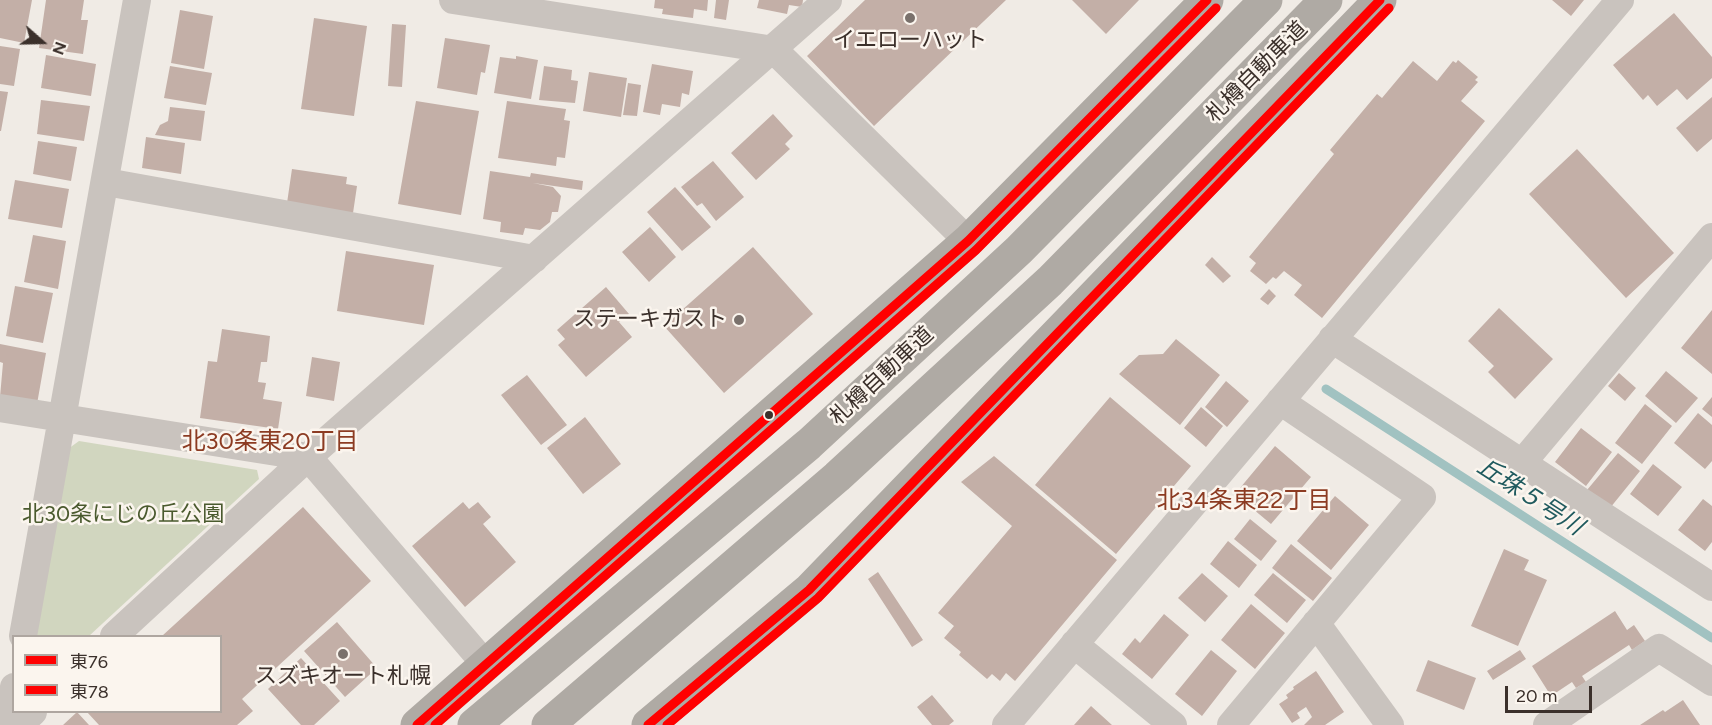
<!DOCTYPE html>
<html>
<head>
<meta charset="utf-8">
<style>
  body { margin:0 }
  #map { position:relative; width:1712px; height:725px; overflow:hidden; background:#f0ebe5; font-family:Figtree,"Noto Sans JP",sans-serif }
  canvas { display:block }
  .legend { position:absolute; left:12px; top:635px; width:210px; height:78px; box-sizing:border-box; background:#fbf5ee; border:2px solid #aea6a0; margin:0; padding:8px 10px; list-style:none; font-size:18px; color:#3b302b }
  .legend li { display:flex; align-items:center; gap:12px; height:30px }
  .legend b { width:30px; border:2px solid #aea6a0 }
  .north { position:absolute; left:12px; top:12px; width:60px; height:60px; -webkit-text-stroke:4px #fbf5ee; paint-order:stroke; rotate:110deg; font-size:16px; font-weight:700; line-height:24px; text-align:center; color:#3b302b }
  .north::after { content:''; display:block; margin:auto; width:21px; height:27px; background:#3b302b; clip-path:polygon(50% 0,100% 100%,50% 72%,0 100%) }
  .scale { position:absolute; left:1505px; top:686px; width:87px; height:27px; box-sizing:border-box; border:3px solid #3b302b; border-top:0; padding-left:8px; font-size:18px; line-height:21px; white-space:nowrap; color:#3b302b; -webkit-text-stroke:4px #fbf5ee; paint-order:stroke }
</style>
</head>
<body>
<div id="map">
<canvas width="1712" height="725"></canvas>
<ul class="legend">
<li><b style="height:8px;background:#f00"></b>東76</li>
<li><b style="height:8px;background:#f00"></b>東78</li>
</ul>
<div class="north">N</div>
<div class="scale">20 m</div>
</div>
<script>
const context = document.querySelector('canvas').getContext('2d');
context.lineJoin = 'round';
function fillPath(path, color) { context.fillStyle = color; context.fill(path, 'evenodd'); }
function stroke(path, color, width, dash) { context.strokeStyle = color; context.lineWidth = width; context.lineCap = dash ? 'butt' : 'round'; context.setLineDash(dash || []); context.stroke(path); }
function write(font, color, halo, rows, align = 'center') {
  context.font = font + ' Figtree,"Noto Sans JP",sans-serif'; context.lineWidth = 5; context.setLineDash([]); context.textBaseline = 'middle'; context.strokeStyle = halo; context.fillStyle = color; for (const [text, x, y, turn = 0] of rows) {
    context.save(); context.translate(x, y); context.rotate((+turn || 0) * Math.PI / 180); context.textAlign = isNaN(turn) ? turn : align; if (halo) context.strokeText(text, 0, 0); context.fillText(text, 0, 0); context.restore();
  }
}
const green = new Path2D(`
  M79 441 257 470 259 479 89 636H34L68 449Z`);
const stream = new Path2D(`
  M1326 389 1712 638`);
const building = new Path2D(`
  M0 0H32L24 43 0 38Z
  M46 0H84L81 20H88L83 54 39 48Z
  M655 0H708L707 11 694 9 693 18 662 14 663 9 654 8Z
  M716 0H729L726 20 714 18Z
  M759 0H803L802 7 789 5 787 14 757 8Z
  M865 0H1006L874 126 807 56Z
  M1072 0H1139L1106 34Z
  M1552 0H1584L1571 16Z
  M180 10 213 16 204 69 171 63Z
  M1674 13 1712 57V78L1687 100 1677 89 1657 106 1648 95 1643 100 1613 65Z
  M314 18 367 26 354 116 301 109Z
  M392 24 406 25 402 87 388 86Z
  M445 38 490 45 485 73 481 72 477 95 437 88Z
  M0 46 20 49 14 86 0 84Z
  M46 55 96 64 91 96 41 88Z
  M516 56 538 60 531 99 494 93 500 57 516 59Z
  M1458 60 1478 77 1475 80 1478 82 1461 101 1485 121 1322 318 1294 295 1302 285 1284 271 1276 279 1273 277 1266 284 1250 271 1256 263 1249 257 1334 154 1330 150 1377 94 1382 98 1413 61 1437 81 1453 61 1456 63Z
  M652 64 693 71 689 95 682 93 680 107 662 104 660 115 643 112Z
  M170 66 212 73 206 105 164 98Z
  M544 66 572 70 571 80 578 81 575 103 539 100Z
  M589 72 627 78 621 117 583 111Z
  M628 83 641 85 637 116 623 115Z
  M0 91 8 92 1 131H0Z
  M1712 97V139L1697 152 1676 128Z
  M41 100 90 106 84 141 37 134Z
  M416 101 479 111 461 215 398 204Z
  M507 101 566 109 564 120 570 121 565 158 557 157 556 166 498 158Z
  M170 107 205 111 201 141 155 135 160 125 168 121Z
  M773 114 793 136 785 144 790 149 756 180 731 153Z
  M146 137 185 143 181 174 142 168Z
  M38 141 77 147 71 181 33 174Z
  M1577 149 1674 253 1626 298 1529 194Z
  M713 161 744 197 716 221 702 203 697 206 681 187Z
  M292 169 347 177 346 184 357 186 353 213 287 203Z
  M490 171 530 177 531 173 583 181 582 190 533 183 553 187 561 196 558 212H552L550 222 540 230 525 228 523 235 500 232 501 222 483 219Z
  M15 180 69 189 62 228 8 219Z
  M675 187 711 227 682 251 647 212Z
  M650 227 676 257 649 282 622 252Z
  M33 235 66 241 58 289 24 282Z
  M753 247 813 314 724 393 664 326Z
  M346 251 434 265 424 325 337 311Z
  M1212 257 1231 276 1223 283 1205 265Z
  M15 286 53 293 43 343 6 336Z
  M606 287 629 314 619 322 632 337 586 377 558 345 565 339 557 330Z
  M1269 289 1276 296 1268 305 1260 299Z
  M1499 308 1553 359 1515 399 1488 372 1494 366 1468 341Z
  M1712 310V374L1681 348Z
  M222 329 270 336 267 362H261L258 382 266 383 263 399 282 402 278 429 200 418 208 361 217 362Z
  M1176 339 1220 375 1180 425 1119 374 1139 355 1163 354Z
  M0 344 46 353 37 404 0 397 3 363 0 362Z
  M312 357 340 362 334 401 306 396Z
  M1666 371 1698 398 1676 423 1645 396Z
  M1619 373 1636 388 1625 401 1608 386Z
  M527 375 567 425 541 445 501 395Z
  M1226 381 1249 401 1227 427 1205 407Z
  M1110 397 1191 466 1116 554 1035 485Z
  M1712 397V417L1702 409Z
  M1645 404 1672 426 1642 464 1615 443Z
  M1201 407 1223 426 1206 447 1184 428Z
  M1698 413 1712 425V461L1705 469 1674 443Z
  M585 417 621 464 583 494 547 448Z
  M1581 428 1612 452 1586 486 1555 462Z
  M1275 446 1311 477 1271 524 1235 494Z
  M1618 453 1640 471 1610 508 1587 490Z
  M994 456 1117 560 1015 681 1006 673 1000 681 992 674 987 679 959 655 961 652 944 638 954 626 938 613 1012 526 961 482Z
  M1653 464 1682 487 1658 516 1630 494Z
  M1335 496 1369 525 1331 570 1297 541Z
  M1703 499 1712 506V542L1705 551 1678 530Z
  M463 502 469 509 478 502 491 517 483 524 516 562 465 607 412 546Z
  M303 507 371 581 242 699 253 711 237 725H99L87 712H220V636H162Z
  M1250 519 1277 541 1261 561 1234 539Z
  M1228 541 1257 565 1239 588 1210 564Z
  M1291 544 1332 578 1313 601 1272 568Z
  M1504 549 1529 560 1524 570 1547 580 1518 646 1471 626Z
  M878 572 923 640 912 647 868 579Z
  M1202 573 1228 596 1205 622 1178 598Z
  M1273 573 1306 600 1287 623 1254 595Z
  M1251 604 1285 633 1255 669 1221 640Z
  M1615 611 1627 630 1634 625 1645 641 1632 650 1629 645 1582 676 1586 682 1576 688 1572 682 1551 696 1532 666Z
  M1164 614 1189 635 1152 679 1122 654 1135 638 1140 643Z
  M337 622 377 668 345 697 304 651Z
  M1211 650 1237 671 1202 716 1175 694Z
  M1520 650 1526 659 1493 680 1487 671Z
  M301 658 340 701 314 725H301L268 689Z
  M1428 660 1476 678 1464 710 1416 691Z
  M1316 671 1344 712 1325 725H1304L1312 717 1306 707 1297 713 1300 718 1292 723 1279 704 1288 698 1286 695 1294 689 1293 687Z
  M932 695 954 721 949 725H932L917 707Z
  M1683 700 1700 725H1640L1663 710 1665 712Z
  M1091 706 1112 725H1074Z
  M77 712 89 725H63Z`);
const street = new Path2D(`
  M453 0 774 50 968 241
  M106 182 534 259
  M1332 339 1712 587
  M0 408 308 457 486 665
  M1522 463 1712 237
  M1316 623 1390 725
  M23 636 137 0
  M114 636 308 457 828 0
  M1074 644 1173 725
  M7 725 14 687
  M19 725 33 712
  M1006 725 1620 0
  M1231 725 1422 497 1280 401
  M1547 725 1659 648 1712 682`);
const highway = new Path2D(`
  M417 725 968 241 1207 0
  M474 725 809 444 1019 250 1266 0
  M548 725 837 477 1050 281 1326 0
  M648 725 809 590 1380 0`);
const bus1 = new Path2D(`
  M417 725 968 241 1207 0
  M648 725 809 590 1380 0`);
const bus2 = new Path2D(`
  M435 725 976 250 1216 8
  M667 725 818 598 1389 8`);
const markers = [
  [910,18,6,"#7a716c"],
  [739,320,6,"#7a716c"],
  [769,415,5,"#3b302b"],
  [343,654,6,"#7a716c"]
];
const poiNames = [
  ["イエローハット",910,41],
  ["ステーキガスト",727,320,"right"],
  ["スズキオート札幌",343,677]
];
const streetNames = [
  ["札樽自動車道",1257,72,-45],
  ["札樽自動車道",882,376,-43]
];
const parkNames = [
  ["北30条にじの丘公園",123,515]
];
const neighbourhoodNames = [
  ["北30条東20丁目",270,442],
  ["北34条東22丁目",1244,501]
];
const waterNames = [
  ["丘珠５号川",1530,497,33]
];
fillPath(green, '#d1d6bf');
stroke(stream, '#a1c2c1', 9);
fillPath(building, '#c3afa7');
stroke(street, '#c9c3be', 28);
stroke(highway, '#afaaa4', 33);
stroke(bus1, '#f00', 9);
stroke(bus2, '#f00', 9);
for (const [x, y, r, color] of markers) { const dot = new Path2D(); dot.arc(x, y, r, 0, 2 * Math.PI); context.fillStyle = color; context.fill(dot); stroke(dot, '#fbf5ee', 2); }
write('22px', '#3b302b', '#fbf5ee', poiNames);
write('22px', '#3b302b', '#fbf5ee', streetNames);
write('22px', '#4a5a2e', '#fbf5ee', parkNames);
write('24px', '#8c3b22', '#fbf5ee', neighbourhoodNames);
write('italic 24px', '#1f5a5e', '#fbf5ee', waterNames);
</script>
</body>
</html>
